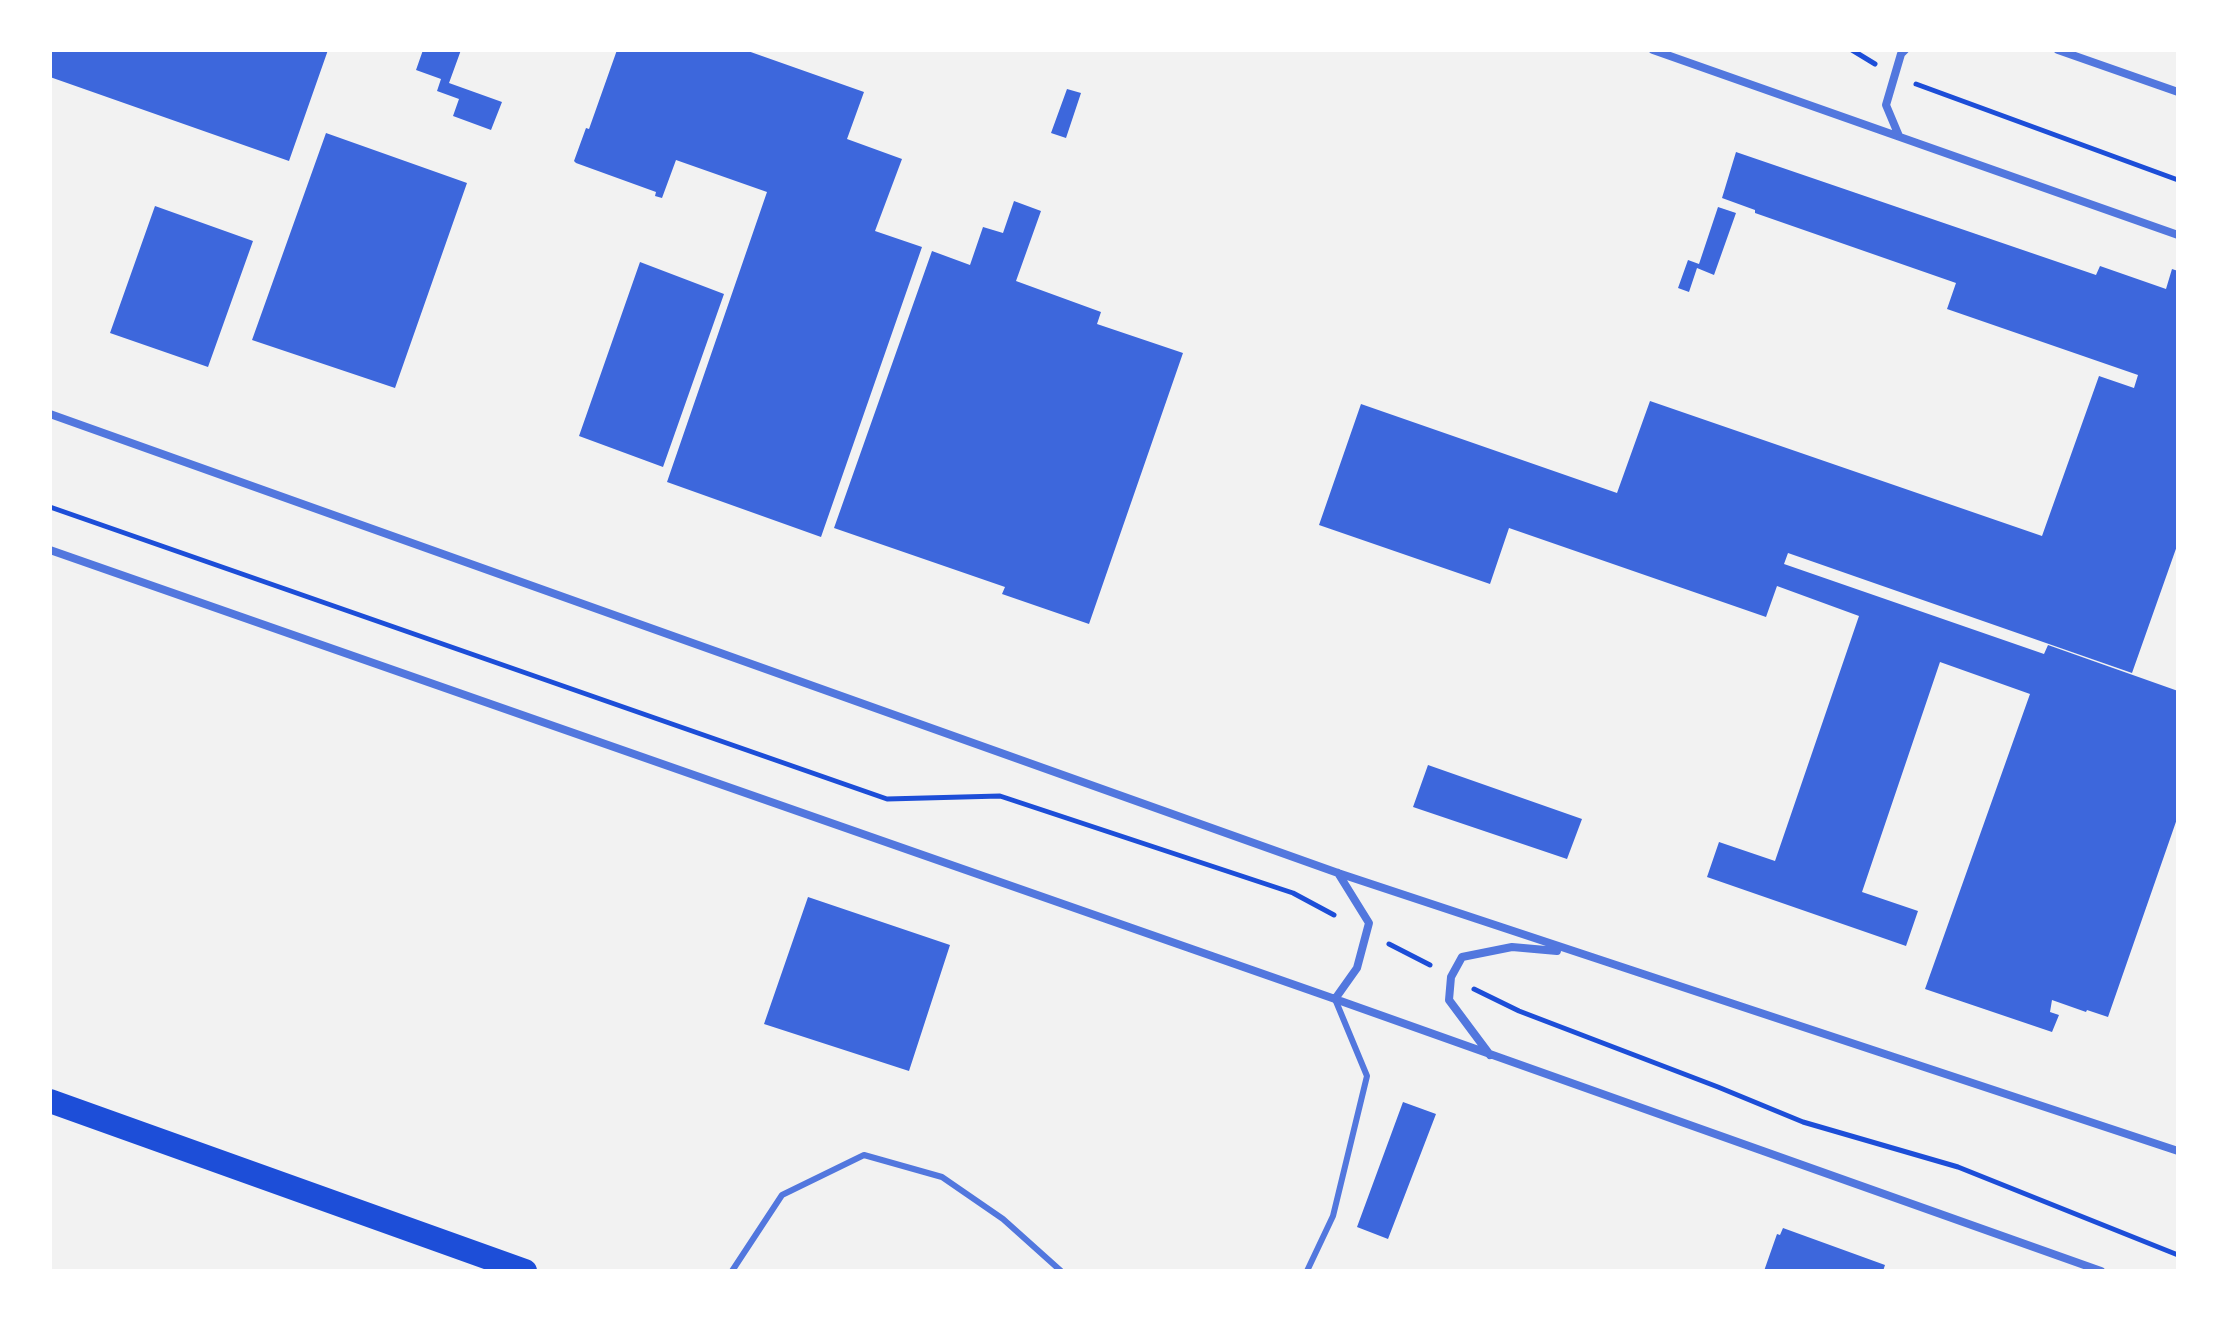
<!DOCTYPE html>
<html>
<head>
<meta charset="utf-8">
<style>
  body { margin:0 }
  #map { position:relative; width:2228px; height:1321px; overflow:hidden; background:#f2f2f2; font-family:Mulish,sans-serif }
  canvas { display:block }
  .frame { position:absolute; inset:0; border:52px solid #fff; pointer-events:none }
</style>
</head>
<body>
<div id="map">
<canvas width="2228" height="1321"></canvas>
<div class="frame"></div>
</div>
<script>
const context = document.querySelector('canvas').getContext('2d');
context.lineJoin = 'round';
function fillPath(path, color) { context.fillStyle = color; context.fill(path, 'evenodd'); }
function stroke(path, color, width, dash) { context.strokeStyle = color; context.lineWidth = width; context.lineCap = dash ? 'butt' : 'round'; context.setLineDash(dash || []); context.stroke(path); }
const building = new Path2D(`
  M50 50H328L289 161 50 77Z
  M423 50H461L449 83 502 102 491 130 453 116 459 99 437 91 441 79 416 70Z
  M617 50H745L864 92 847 139 902 159 875 231 922 247 821 537 667 482 767 192 676 160 662 198 655 196 656 192 576 163 574 161 586 128 589 129Z
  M1067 89 1081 93 1066 138 1051 133Z
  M326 133 467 183 395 388 252 340Z
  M1736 152 2096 275 2100 266 2166 289 2172 269 2178 271V543L2132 673 1788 553 1784 564 2044 654 2048 645 2178 691V816L2108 1017 2087 1010 2086 1012 2052 1000 2050 1012 2059 1015 2052 1032 1925 989 2030 694 1940 662 1862 892 1918 911 1906 946 1707 877 1719 842 1775 861 1859 616 1777 586 1766 617 1509 528 1490 584 1319 525 1361 404 1617 493 1650 401 2042 536 2099 376 2134 388 2138 375 1947 309 1956 283 1755 213V210L1722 198Z
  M1014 201 1041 211 1016 281 1101 312 1097 324 1183 353 1089 624 1002 594 1005 587 834 528 932 251 970 265 983 227 1003 233Z
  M155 206 253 241 208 367 110 333Z
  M1718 207 1736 213 1714 275 1697 268 1689 292 1678 288 1688 260 1699 264Z
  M640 262 724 294 663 467 579 436Z
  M1428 765 1582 819 1567 859 1413 807Z
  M808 897 950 945 909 1071 764 1024Z
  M1403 1102 1436 1114 1388 1239 1357 1227Z
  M1783 1228 1885 1265 1883 1271H1764L1777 1234 1780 1235Z`);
const path = new Path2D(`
  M1852 50 1875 64
  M1916 84 2178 180
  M50 507 887 799 1000 796 1293 893 1334 915
  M1389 944 1430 965
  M1474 989 1519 1011 1718 1087 1803 1122 1958 1167 2178 1255`);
const service = new Path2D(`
  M732 1271 782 1195 864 1155 942 1177 1003 1219 1061 1271
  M1307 1271 1333 1216 1367 1076 1335 999`);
const minor = new Path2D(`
  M1653 50 2178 235
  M2058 50 2178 92
  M1899 136 1886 105 1901 54 1905 50
  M50 414 1338 873 2178 1151
  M50 550 1335 999 2101 1271
  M1335 999 1357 968 1369 923 1338 873
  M1490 1055 1449 1000 1451 977 1462 957 1512 947 1557 951`);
const motorway = new Path2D(`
  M50 1101 525 1271`);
fillPath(building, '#3d67dc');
stroke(path, '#1d4ed8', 5);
stroke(service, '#5277de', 6);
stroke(minor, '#5277de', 8);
stroke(motorway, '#1d4ed8', 24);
</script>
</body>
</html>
